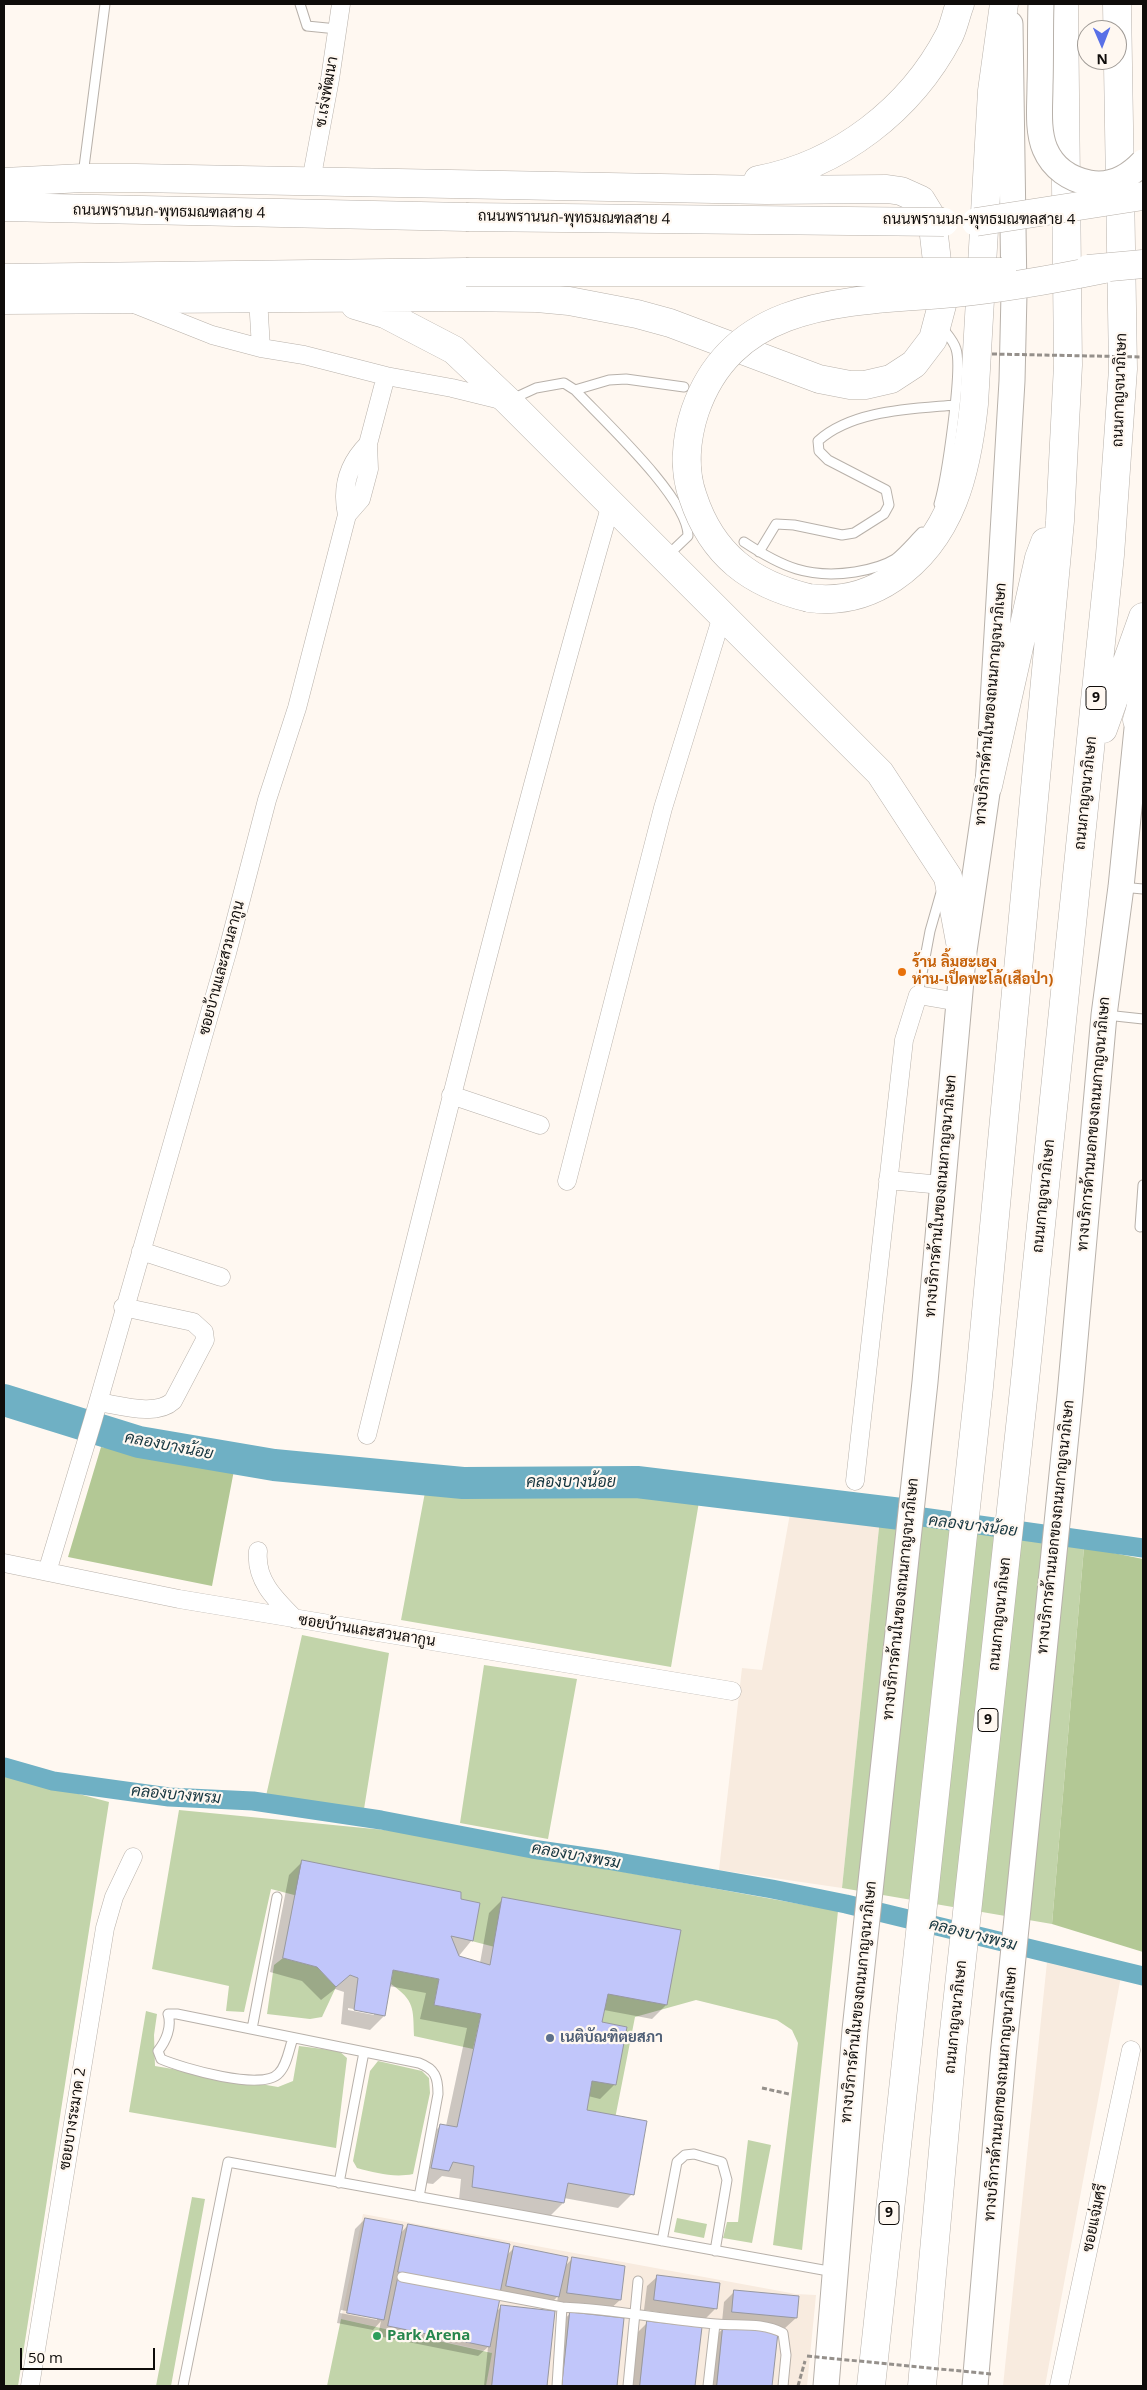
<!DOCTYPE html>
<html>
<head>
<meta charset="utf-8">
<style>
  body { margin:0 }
  #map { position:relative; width:1147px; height:2390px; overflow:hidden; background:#fff8f1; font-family:"Open Sans",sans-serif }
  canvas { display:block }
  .frame { position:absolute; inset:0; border:5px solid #0f0c0a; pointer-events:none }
  .north { position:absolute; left:1077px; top:20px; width:50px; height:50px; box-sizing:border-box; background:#fff8f1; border:1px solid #9f9a95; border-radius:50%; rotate:179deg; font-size:14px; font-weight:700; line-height:20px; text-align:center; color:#0f0c0a }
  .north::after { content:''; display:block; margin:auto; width:18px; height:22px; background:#5970e7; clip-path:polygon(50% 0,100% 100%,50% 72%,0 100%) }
  .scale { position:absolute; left:20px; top:2348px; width:135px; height:22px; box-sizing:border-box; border:2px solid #0f0c0a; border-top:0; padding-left:6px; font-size:15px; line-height:18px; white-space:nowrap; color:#0f0c0a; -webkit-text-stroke:4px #fff8f1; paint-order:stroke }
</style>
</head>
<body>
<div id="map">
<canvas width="1147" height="2390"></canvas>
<div class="frame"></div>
<div class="north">N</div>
<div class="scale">50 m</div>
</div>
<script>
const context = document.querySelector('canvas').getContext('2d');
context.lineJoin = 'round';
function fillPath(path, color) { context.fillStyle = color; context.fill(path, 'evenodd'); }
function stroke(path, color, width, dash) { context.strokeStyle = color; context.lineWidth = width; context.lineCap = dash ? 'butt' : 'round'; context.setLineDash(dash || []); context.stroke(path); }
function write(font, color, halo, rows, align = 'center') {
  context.font = font + ' "Open Sans",Sarabun,sans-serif'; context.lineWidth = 4.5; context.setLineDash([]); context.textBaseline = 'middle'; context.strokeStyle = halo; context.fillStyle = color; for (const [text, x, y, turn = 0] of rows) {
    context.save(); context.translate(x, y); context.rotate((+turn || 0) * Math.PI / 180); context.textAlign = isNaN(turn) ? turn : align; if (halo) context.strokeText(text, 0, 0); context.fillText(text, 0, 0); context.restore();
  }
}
const built = new Path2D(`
  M791 1508 880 1518 842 1888 719 1870 742 1668 762 1670Z
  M1047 1962 1121 1976 1045 2386H1003Z
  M363 2214 796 2294 816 2295 807 2386H486L491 2352 341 2319Z`);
const green = new Path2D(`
  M426 1487 640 1488 700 1496 671 1667 401 1620Z
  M880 1518 1084 1547 1052 1924 842 1888Z
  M302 1635 389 1653 364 1809 266 1796Z
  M484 1665 577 1679 548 1839 460 1823Z
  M4 1774 109 1802 18 2386H4Z
  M179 1810 405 1832 838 1911 802 2250 773 2245 798 2043 792 2030 777 2020 696 2000 635 2017 612 2134 567 2127 595 1973 271 1889 244 2012 226 2011 229 1986 152 1969Z
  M283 1958 317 1967 336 1987 322 2017 310 2019 267 2014 274 1965Z
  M393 1970 439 1979 434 2005 481 2014 473 2049 414 2036C413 2008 415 2001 391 1984Z
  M146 2011 157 2014 154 2035 155 2066 278 2087 293 2081 299 2046 339 2051 347 2058 336 2148 129 2112Z
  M378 2061 422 2071 429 2078 430 2093 413 2174C394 2178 376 2173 357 2168L353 2161 370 2071Z
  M748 2140 771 2145 752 2243 723 2238 727 2222H738Z
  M192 2197 205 2199 171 2386H156Z
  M677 2218 707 2224 704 2238 674 2232Z
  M341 2319 492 2353 486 2386H327Z`);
const forest = new Path2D(`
  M101 1447 185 1462 235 1465 212 1586 68 1557Z
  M1084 1547 1143 1559V1952L1052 1924Z`);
const shadow = new Path2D(`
  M303 1861 460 1900 472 1940 458 1957 480 1963 489 1913 503 1899 666 2005 652 2019 604 2010 601 2023 625 2028 614 2085 600 2099 588 2096 585 2111 632 2194 618 2208 564 2198 563 2203 549 2217 459 2200 461 2179 442 2176 433 2184 417 2182 427 2139 441 2125 446 2126 467 2028 420 2019 426 1993 389 1986 384 2016 370 2030 341 2024 344 1992 335 1989 321 2000 302 1981 270 1972 289 1875ZM348 2008 374 2013V2015L348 2010Z
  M365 2219 400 2234 408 2225 507 2255 515 2247 564 2267 573 2258 620 2300 609 2310 557 2303 558 2296 547 2307 499 2297 496 2312 502 2306 554 2312 546 2386H484L488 2347 478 2356 378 2336 381 2321 373 2330 337 2323 355 2229ZM341 2310 377 2317V2320L340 2313Z
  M658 2276 715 2309 705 2319 644 2310 647 2286Z
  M734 2292 798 2297 796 2318 785 2328 722 2322 724 2302Z
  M571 2313 623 2319 616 2386H553L560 2323Z
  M648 2322 700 2328 694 2386H631L637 2333Z
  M724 2328 776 2333 771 2386H708L713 2338Z`);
const canal = new Path2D(`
  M901 1514 1143 1548
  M4 1767 53 1781 169 1797 253 1801 381 1820 532 1849 607 1860 772 1889 846 1904 1143 1976`);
const river = new Path2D(`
  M4 1400 139 1442 274 1465 463 1483 637 1482 901 1514`);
const building = new Path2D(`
  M302 1860 461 1892V1899L480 1903 473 1941 451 1936 459 1956 490 1965 502 1897 681 1930 667 2005 608 1994 602 2022 627 2027 616 2085 592 2081 587 2110 647 2121 634 2195 568 2183 564 2203 472 2187 474 2166 453 2162 449 2171 431 2168 440 2124 457 2127 481 2014 434 2005 439 1979 393 1970 385 2016 354 2010 358 1978 350 1975 336 1987 317 1967 283 1958Z
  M365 2218 403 2225 384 2320 347 2313Z
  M408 2224 510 2244 500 2293 398 2272Z
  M514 2246 568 2257 559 2297 506 2286Z
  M572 2257 625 2266 621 2300 567 2293Z
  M657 2275 720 2283 717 2309 654 2300Z
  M398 2278 500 2298 490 2347 388 2326Z
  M734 2290 799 2296 797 2318 732 2312Z
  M501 2305 555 2311 547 2386H492Z
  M570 2312 624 2318 617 2386H562Z
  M647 2321 702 2327 695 2386H640Z
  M723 2327 778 2332 772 2386H717Z`);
const path = new Path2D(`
  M762 2088 789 2094
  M798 2386 805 2361`);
const service = new Path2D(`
  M300 4 307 26 337 29
  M83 175 105 4
  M575 390 609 380 626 379 684 387
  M510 400 536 388 564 383 575 390C602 419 689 499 688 536L667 556
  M939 504C946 481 963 369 956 349 954 341 946 333 941 326
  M744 542C782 567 809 579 855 572 867 570 884 566 895 559 905 551 913 541 922 532
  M759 552 776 524 794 525 842 535 854 533 884 514 889 505 886 490 828 460 819 451 818 441C852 410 911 409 955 405
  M1121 887 1143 889
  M918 995 930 931 942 889
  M1106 1015 1143 1019
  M1140 1227 1143 1185
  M252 2029 277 1897
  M293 2038C289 2049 287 2065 279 2073 263 2092 182 2068 161 2059L158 2051C166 2041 172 2027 168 2014H177L419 2063C435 2069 438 2077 438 2094L419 2197
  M339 2183 364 2052
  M662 2241 677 2162 685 2155 694 2154 722 2162 727 2180 715 2251
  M402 2277 562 2307
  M183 2386 228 2162 834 2272
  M557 2386 562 2307C614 2309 664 2320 716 2324 740 2326 762 2322 783 2333L786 2355 783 2386
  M628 2386 638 2281
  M708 2386 715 2324`);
const minor = new Path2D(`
  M311 181 330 79 341 4
  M258 298 261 348
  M134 304 212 335 261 348 304 355 386 376 452 388 505 401
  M347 515 361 499 369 469 368 444 386 376
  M451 1095 540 1125
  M888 1180 942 1185
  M567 1181 663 808 722 616
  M141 1251 221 1277
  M98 1402C119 1405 156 1417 173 1401L205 1340 204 1332 193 1322 123 1307
  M367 1435C444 1124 522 813 611 504
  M855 1481 904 1040 918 995 959 1002
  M258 1551C255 1580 275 1599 295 1619
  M4 1563 179 1599 732 1691
  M47 1572 93 1420 227 953 267 800 297 708 347 515C341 487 348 464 368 444
  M30 2386 105 1928 114 1897 133 1857
  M1059 2386 1131 2050`);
const secondary = new Path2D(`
  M826 2386 855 2030 925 1382 963 958 988 786 1012 381 1014 294 1010 24
  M975 2386 1003 2056 1070 1395 1104 1015 1121 887 1143 669`);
const primary = new Path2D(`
  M758 180C839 165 911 109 949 36 954 26 956 14 960 4
  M4 182 83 178H136L766 190 887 189 901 191 921 200 932 218 942 305 933 339 914 364 891 379 865 385H850L819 379 670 323 637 314 569 301 537 298 452 297 4 300
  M4 207 466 217
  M4 278 466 272
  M355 305 385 314 454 350 508 401 880 773 948 877 963 958
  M809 598C839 602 868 595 893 578 952 538 967 471 974 404L992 91 1004 4
  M1137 720 1143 701`);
const trunk = new Path2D(`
  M1103 729 1143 617
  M988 786 1039 558 1045 542
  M871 2386 979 1387 1060 521 1068 365 1064 4
  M922 2386 952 2050 1024 1390 1110 555 1123 369 1117 4`);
const pathBridge = new Path2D(`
  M992 354 1143 357
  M807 2356 991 2374`);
const secondaryBridge = new Path2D(`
  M1041 4C1040 31 1041 58 1040 85 1040 105 1037 130 1045 149 1053 168 1070 179 1089 183 1110 187 1129 177 1143 162`);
const primaryBridge = new Path2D(`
  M466 217 944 222
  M976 222 1143 196
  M1088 269 1143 264
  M466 272H1002
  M809 598C751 584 712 555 693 497 683 470 686 438 695 411 735 295 855 302 955 293 1005 288 1055 279 1104 269`);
const markers = [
  [902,972,5,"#e8710a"],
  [550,2038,5,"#5c6f8a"],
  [377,2336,5,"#2e9e5b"]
];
const shields = [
  [1096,698,20],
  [988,1720,20],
  [889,2213,20]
];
const shieldNames = [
  ["9",1096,698],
  ["9",988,1720],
  ["9",889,2213]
];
const streetNames = [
  ["ซ.เร่งพัฒนา",327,92,-80],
  ["ถนนพรานนก-พุทธมณฑลสาย 4",169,212,1],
  ["ถนนพรานนก-พุทธมณฑลสาย 4",574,218,1],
  ["ถนนพรานนก-พุทธมณฑลสาย 4",979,220],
  ["ถนนกาญจนาภิเษก",1120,390,-88],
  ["ทางบริการด้านในของถนนกาญจนาภิเษก",991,704,-85],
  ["ถนนกาญจนาภิเษก",1086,793,-84],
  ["ซอยบ้านและสวนลากูน",222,968,-75],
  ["ทางบริการด้านนอกของถนนกาญจนาภิเษก",1094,1124,-85],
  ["ทางบริการด้านในของถนนกาญจนาภิเษก",941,1196,-85],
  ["ถนนกาญจนาภิเษก",1044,1196,-84],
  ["ทางบริการด้านนอกของถนนกาญจนาภิเษก",1056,1527,-84],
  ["ทางบริการด้านในของถนนกาญจนาภิเษก",901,1599,-84],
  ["ถนนกาญจนาภิเษก",1000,1614,-84],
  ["ซอยบ้านและสวนลากูน",367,1631,9],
  ["ทางบริการด้านในของถนนกาญจนาภิเษก",859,2002,-84],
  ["ถนนกาญจนาภิเษก",956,2017,-84],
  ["ทางบริการด้านนอกของถนนกาญจนาภิเษก",1001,2094,-85],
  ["ซอยบางระมาด 2",73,2119,-81],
  ["ซอยแจ่มศรี",1095,2218,-78]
];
const foodNames = [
  ["ร้าน ลิ้มฮะเฮง",912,963],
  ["ห่าน-เป็ดพะโล้(เสือป่า)",912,980]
];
const serviceNames = [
  ["เนติบัณฑิตยสภา",560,2038]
];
const leisureNames = [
  ["Park Arena",387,2336]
];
const waterNames = [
  ["คลองบางน้อย",169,1446,11],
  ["คลองบางน้อย",571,1482],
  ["คลองบางน้อย",973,1526,7],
  ["คลองบางพรม",176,1795,5],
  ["คลองบางพรม",576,1856,10],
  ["คลองบางพรม",973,1935,14]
];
fillPath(built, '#f8ebdf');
fillPath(green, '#c2d4aa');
fillPath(forest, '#b3c895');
fillPath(shadow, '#0003');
stroke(canal, '#6fb0c4', 19);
stroke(river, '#6fb0c4', 32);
fillPath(building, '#c1c6fa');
stroke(building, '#9798a1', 1);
stroke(service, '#b8b1aa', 11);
stroke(minor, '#b8b1aa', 19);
stroke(secondary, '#b8b1aa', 27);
stroke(primary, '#b8b1aa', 29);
stroke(trunk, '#b8b1aa', 29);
stroke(path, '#95908b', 3, [5, 2.5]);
stroke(service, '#fff', 9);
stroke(minor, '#fff', 18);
stroke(secondary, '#fff', 25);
stroke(primary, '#fff', 28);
stroke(trunk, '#fff', 28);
stroke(secondaryBridge, '#b8b1aa', 27, []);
stroke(primaryBridge, '#b8b1aa', 29, []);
stroke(pathBridge, '#95908b', 3, [5, 2.5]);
stroke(secondaryBridge, '#fff', 25);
stroke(primaryBridge, '#fff', 28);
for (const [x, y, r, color] of markers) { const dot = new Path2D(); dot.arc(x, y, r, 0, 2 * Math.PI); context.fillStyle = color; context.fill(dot); stroke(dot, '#fff8f1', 2); }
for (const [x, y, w] of shields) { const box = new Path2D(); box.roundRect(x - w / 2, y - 11.5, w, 23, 4); context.fillStyle = '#fff8f1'; context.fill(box); stroke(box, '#0f0c0a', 1); }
write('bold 14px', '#0f0c0a', null, shieldNames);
write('15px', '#0f0c0a', '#fff8f1', streetNames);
write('bold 15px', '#c56008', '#fff8f1', foodNames, 'left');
write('bold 15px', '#4e5e75', '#fff8f1', serviceNames, 'left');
write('bold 15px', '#27864d', '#fff8f1', leisureNames, 'left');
write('italic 16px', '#15353f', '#fff8f1', waterNames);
</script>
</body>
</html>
